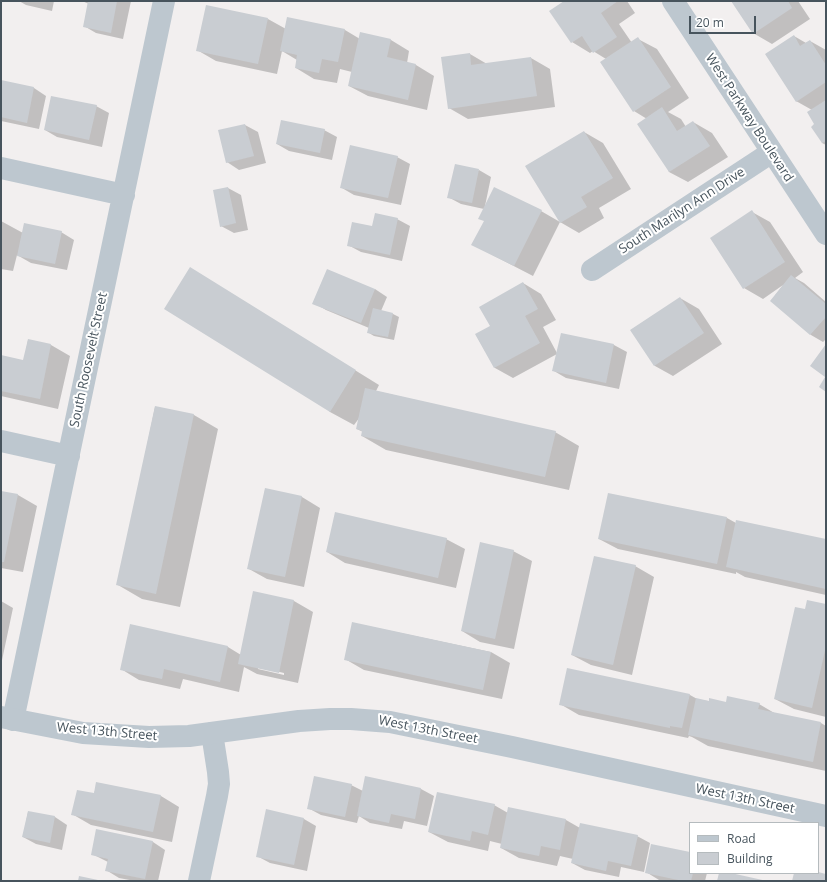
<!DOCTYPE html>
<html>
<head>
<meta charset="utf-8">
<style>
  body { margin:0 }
  #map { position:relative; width:827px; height:882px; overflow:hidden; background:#f2efef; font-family:"Open Sans",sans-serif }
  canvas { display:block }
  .frame { position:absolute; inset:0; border:2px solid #47545d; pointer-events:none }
  .legend { position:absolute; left:689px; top:822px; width:130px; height:52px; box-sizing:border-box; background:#fff; border:1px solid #b5bbbe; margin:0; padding:5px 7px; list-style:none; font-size:12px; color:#47545d }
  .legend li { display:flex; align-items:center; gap:8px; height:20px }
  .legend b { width:20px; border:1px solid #b5bbbe }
  .scale { position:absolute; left:689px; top:16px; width:67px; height:18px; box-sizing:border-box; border:2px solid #47545d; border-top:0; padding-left:5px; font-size:12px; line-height:14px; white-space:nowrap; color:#47545d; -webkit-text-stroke:3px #fff; paint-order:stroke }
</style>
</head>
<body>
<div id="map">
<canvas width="827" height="882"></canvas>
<div class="frame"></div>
<ul class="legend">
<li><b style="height:5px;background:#bdc7cf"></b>Road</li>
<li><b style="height:11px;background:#c9cdd2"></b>Building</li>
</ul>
<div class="scale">20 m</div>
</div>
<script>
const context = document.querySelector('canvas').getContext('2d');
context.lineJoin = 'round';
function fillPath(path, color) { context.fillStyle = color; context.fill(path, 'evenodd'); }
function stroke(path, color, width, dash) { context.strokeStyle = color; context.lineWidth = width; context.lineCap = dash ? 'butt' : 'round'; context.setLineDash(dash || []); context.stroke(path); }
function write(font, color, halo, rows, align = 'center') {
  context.font = font + ' "Open Sans",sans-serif'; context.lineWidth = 4; context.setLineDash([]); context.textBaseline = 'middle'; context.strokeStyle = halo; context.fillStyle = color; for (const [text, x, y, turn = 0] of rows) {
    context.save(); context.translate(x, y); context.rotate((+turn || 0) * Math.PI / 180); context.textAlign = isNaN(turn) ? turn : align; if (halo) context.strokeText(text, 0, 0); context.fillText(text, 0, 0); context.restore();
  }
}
const shadow = new Path2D(`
  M19 1H54L52 11 26 5Z
  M82 1H131L123 39 96 33 84 26 89 4Z
  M566 1H627L635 13 619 24 632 43 638 39 657 49 689 98 668 112 681 119 686 127 693 122 712 133 728 157 688 182 669 172 647 119 634 111 606 59 593 51 590 53 572 42Z
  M732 1H798L810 19 772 44 753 33Z
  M288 18 345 30 360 39 361 33 391 40 409 51 407 63 416 65 434 76 427 110 368 96 349 86 352 72 340 69 337 83 314 79 296 68 297 60 282 51 277 74 216 61 197 50 268 19 286 29Z
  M794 36 806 43 810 41 826 50V145L822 143 812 110 796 101Z
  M470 54 487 64 531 58 550 69 555 107 468 119 449 108Z
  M1 81 34 88 46 96 39 129 1 121Z
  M96 106 109 113 102 147 57 137 45 130Z
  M245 125 258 132 266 163 239 170 227 162Z
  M324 130 337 137 332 160 289 151 277 144Z
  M584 132 603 143 631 189 599 208 604 218 579 233 560 222Z
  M397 157 410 164 401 205 354 195 342 188Z
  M479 170 491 177 485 206 541 211 560 222 533 276 473 245 485 221 484 209 461 204 448 197Z
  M228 188 241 195 248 230 234 233 221 226Z
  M752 212 770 222 803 272 795 278 804 283 826 302V339L823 342 811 335 771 301 783 285 763 299 744 288Z
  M397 219 410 226 402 261 361 252 348 245 373 228Z
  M1 221 23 233 61 232 74 240 67 270 31 263 17 255 13 271 1 269Z
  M214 283 379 385 376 391 555 432 579 446 569 490 386 450 362 436 363 432 357 429 360 417 354 425 330 412Z
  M523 283 541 294 556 320 543 327 557 353 562 334 614 345 627 352 619 389 566 378 554 371 557 354 513 378 495 368 476 335 491 326Z
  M375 289 387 297 381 311 393 314 399 317 394 340 374 336 369 333V328L326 310 314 303Z
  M680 298 699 309 722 344 673 376 655 366 631 330Z
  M28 340 51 345 70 356 58 409 1 396V356L24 361Z
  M155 407 194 415 218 429 180 607 142 599 118 585Z
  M265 490 302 497 320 508 304 587 267 579 249 569Z
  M1 492 18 495 37 506 23 572 1 568Z
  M727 518 736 523 826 540V595L745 577 736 572V574L618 549 599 539Z
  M446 539 465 549 456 588 345 563 327 552Z
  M513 551 532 561 514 649 480 642 462 631Z
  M635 566 654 577 632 675 591 665 572 655Z
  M254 593 294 601 313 612 298 683 257 674 244 667 239 692 183 679 180 689 139 680 121 669 131 625 228 647 241 655ZM258 667 284 673V675L258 669Z
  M1 601 13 608 1 665Z
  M826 606V717L794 709 775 699Z
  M353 623 491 652 510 663 502 699 364 670 345 659Z
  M690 695 699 700 726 703 759 704 776 714 821 723 826 726V771L708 746 692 737 689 736 688 738 579 715 560 704Z
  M366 777 421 789 434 796 427 826 404 821 402 829 370 823 359 816 357 823 321 815 308 808 351 785 363 791Z
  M97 783 161 796 179 807 172 842 91 825 72 814 94 794Z
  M494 805 508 813 566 820 580 828 637 836 650 843 644 872 621 867 619 877 585 870 572 863 573 859 560 856 557 866 519 858 501 848 502 844 490 841 488 851 448 842 429 832Z
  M267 811 304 819 316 826 307 871 270 863 257 856Z
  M28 812 55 817 67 825 62 850 36 844 23 837Z
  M97 830 153 842 165 850 158 881H135L119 878 106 870 108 862 92 854Z
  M690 853V873H707L705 881H665L659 880 646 872Z`);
const building = new Path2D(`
  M88 1H117L111 33 83 27Z
  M564 1H618L601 13 617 37 593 53 582 36 571 43 549 11Z
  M731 1H788L792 8 753 34Z
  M206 5 268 18 258 64 196 51Z
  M287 17 345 29 338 62 322 59 319 73 295 68 297 55 280 51Z
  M360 32 391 39 387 57 416 64 408 100 348 86Z
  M794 35 800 46 810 40 826 65V82L796 102 765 54Z
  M638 37 671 87 633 112 600 62Z
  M470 53 471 65 531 57 537 96 448 109 441 57Z
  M1 80 34 87 27 123 1 117Z
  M51 96 97 105 89 140 44 130Z
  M826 100V141L822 143 811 127 814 124 807 112Z
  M662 107 677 131 693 121 710 146 669 172 637 124Z
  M281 120 325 129 320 153 276 144Z
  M245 124 254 156 226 163 218 130Z
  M584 131 613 178 581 197 587 207 560 223 525 166Z
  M350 145 398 156 388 198 340 188Z
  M455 164 479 169 472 203 447 198Z
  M228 187 236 223 220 227 213 190Z
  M494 187 542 210 514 266 471 245 484 221 478 219Z
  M752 210 785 262 743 289 710 238Z
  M375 213 398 218 390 255 347 246 352 222 372 226Z
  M24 223 62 231 55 264 17 256Z
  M190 267 356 370 330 412 164 309Z
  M327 269 375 289 361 323 312 304Z
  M791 275 826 304V317L810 335 770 301Z
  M523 282 538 309 525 316 540 343 494 368 475 334 490 326 479 307Z
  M680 297 704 333 654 366 630 330Z
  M373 308 393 313 388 337 367 333Z
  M561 333 614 344 606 383 552 371Z
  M28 339 51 344 40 399 1 391V355L23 360Z
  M826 344V392L819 387 825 377 810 366Z
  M365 388 556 431 545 477 361 436 362 431 356 429Z
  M155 406 194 414 156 594 116 585Z
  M265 488 302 496 285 577 247 569Z
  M1 491 18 494 4 562H1Z
  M608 493 727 517 717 564 598 539Z
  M335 512 447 538 438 578 326 552Z
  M736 520 826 539V589L726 567Z
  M480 542 514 550 495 639 461 631Z
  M594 556 636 565 613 665 571 655Z
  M253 591 294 600 279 673 238 664Z
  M807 600 826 604V646L812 708 774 699 795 607 805 609Z
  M352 622 491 652 483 690 344 660Z
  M130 624 228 646 220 682 164 669 162 679 120 670Z
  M567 668 690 694 682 728 670 726V728L559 705Z
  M727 696 760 703 758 709 821 722 813 762 688 735 696 698 709 701V698L726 702Z
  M314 776 352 784 345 817 307 809Z
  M365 776 421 788 415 819 391 814 389 823 357 816Z
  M96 782 161 795 153 832 71 815 77 790 94 793Z
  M437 792 495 804 488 835 472 831 470 841 428 832Z
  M508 807 566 819 560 850 541 846 539 856 500 848Z
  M266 809 304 818 294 865 256 857Z
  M28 811 55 816 50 843 22 837Z
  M580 823 638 835 631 866 608 861 606 871 571 863Z
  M96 829 153 841 145 879 105 871 108 859 91 855Z
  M651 844 690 852V873H693L691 881H683L645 873Z
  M818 872 826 874V881H792L794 873H818Z
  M719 873H731L767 881H717Z
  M79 876 98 880V881H78Z`);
const minor = new Path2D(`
  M673 1 826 234
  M1 168 124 195
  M592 270 772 152
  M1 441 69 456
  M13 720 164 1
  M199 881 217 796 219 784 218 772 212 733`);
const tertiary = new Path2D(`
  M1 717 83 733 149 737 189 736 299 721 330 719H351L390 722 512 747 826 816`);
const streetNames = [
  ["West Parkway Boulevard",749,118,57],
  ["South Marilyn Ann Drive",682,211,-33],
  ["South Roosevelt Street",89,360,-78],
  ["West 13th Street",428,730,11],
  ["West 13th Street",107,732,5],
  ["West 13th Street",745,799,12]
];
fillPath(shadow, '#0003');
fillPath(building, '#c9cdd2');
stroke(minor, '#bdc7cf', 22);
stroke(tertiary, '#bdc7cf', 22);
write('13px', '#47545d', '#fff', streetNames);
</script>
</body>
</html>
